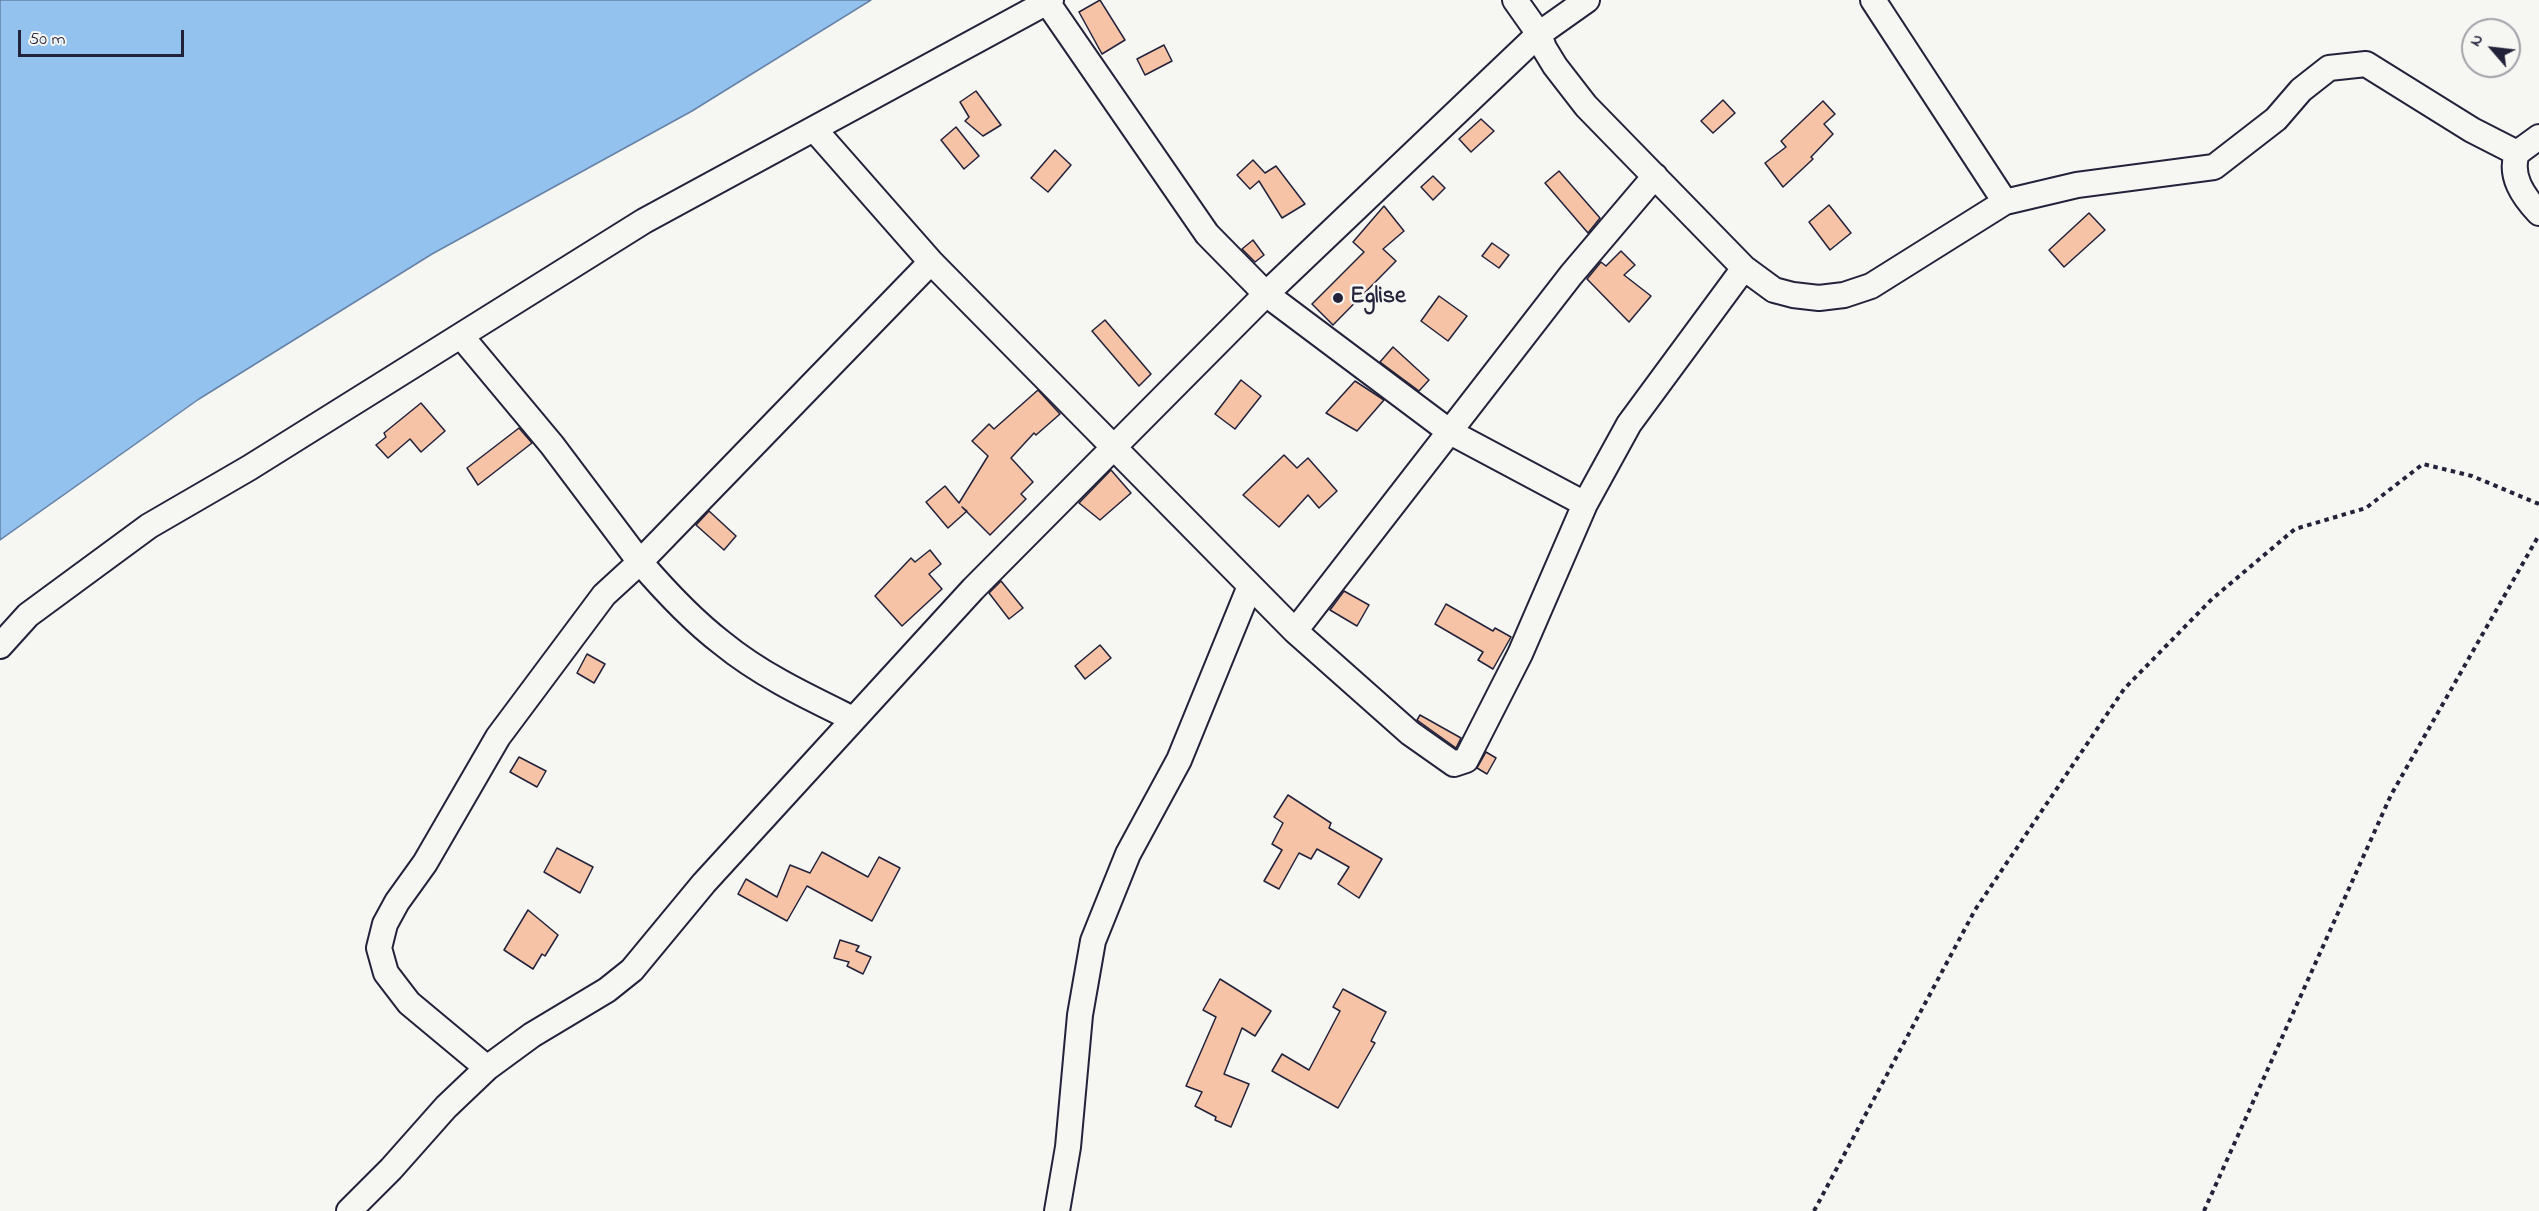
<!DOCTYPE html>
<html>
<head>
<meta charset="utf-8">
<style>
  body { margin:0 }
  #map { position:relative; width:2539px; height:1211px; overflow:hidden; background:#f6f6f2; font-family:"Indie Flower",sans-serif }
  canvas { display:block }
  .north { position:absolute; left:2461px; top:18px; width:60px; height:60px; box-sizing:border-box; background:#f6f6f2; border:2px solid #a1a1a9; border-radius:50%; rotate:298deg; font-size:16px; font-weight:700; line-height:24px; text-align:center; color:#22223b }
  .north::after { content:''; display:block; margin:auto; width:21px; height:27px; background:#22223b; clip-path:polygon(50% 0,100% 100%,50% 72%,0 100%) }
  .scale { position:absolute; left:18px; top:30px; width:166px; height:27px; box-sizing:border-box; border:3px solid #22223b; border-top:0; padding-left:8px; font-size:18px; line-height:21px; white-space:nowrap; color:#22223b; -webkit-text-stroke:4px #f6f6f2; paint-order:stroke }
</style>
</head>
<body>
<div id="map">
<canvas width="2539" height="1211"></canvas>
<div class="north">N</div>
<div class="scale">50 m</div>
</div>
<script>
const context = document.querySelector('canvas').getContext('2d');
context.lineJoin = 'round';
function fillPath(path, color) { context.fillStyle = color; context.fill(path, 'evenodd'); }
function stroke(path, color, width, dash) { context.strokeStyle = color; context.lineWidth = width; context.lineCap = dash ? 'butt' : 'round'; context.setLineDash(dash || []); context.stroke(path); }
function write(font, color, halo, rows, align = 'center') {
  context.font = font + ' "Indie Flower",sans-serif'; context.lineWidth = 5; context.setLineDash([]); context.textBaseline = 'middle'; context.strokeStyle = halo; context.fillStyle = color; for (const [text, x, y, turn = 0] of rows) {
    context.save(); context.translate(x, y); context.rotate((+turn || 0) * Math.PI / 180); context.textAlign = isNaN(turn) ? turn : align; if (halo) context.strokeText(text, 0, 0); context.fillText(text, 0, 0); context.restore();
  }
}
const water = new Path2D(`
  M0 0H871L692 111 432 254 199 399 0 540Z`);
const building = new Path2D(`
  M1100 0 1125 40 1102 54 1079 12Z
  M1164 45 1172 61 1145 75 1137 59Z
  M976 91 1001 125 983 136 965 121 969 117 960 102Z
  M1723 100 1735 113 1713 133 1701 121Z
  M1823 101 1835 114 1824 124 1833 134 1811 157 1813 159 1783 187 1765 163 1786 147 1781 141Z
  M1481 119 1494 131 1471 152 1459 139Z
  M956 127 979 156 964 169 941 140Z
  M1055 150 1071 165 1048 192 1031 178Z
  M1253 160 1265 173 1276 166 1305 204 1282 218 1259 181 1250 189 1237 175Z
  M1559 171 1600 218 1588 233 1545 183Z
  M1433 176 1445 188 1433 200 1421 187Z
  M1829 205 1851 233 1830 250 1809 222Z
  M1384 206 1404 231 1383 249 1396 261 1333 325 1312 304 1364 252 1353 242Z
  M2089 213 2105 230 2064 267 2049 250Z
  M1253 240 1264 255 1255 262 1242 249Z
  M1492 243 1509 255 1499 268 1482 256Z
  M1621 251 1635 265 1624 275 1651 296 1629 322 1587 279 1601 262 1606 266Z
  M1439 296 1467 316 1448 341 1421 321Z
  M1105 320 1151 374 1139 386 1092 331Z
  M1393 347 1429 380 1419 391 1380 362Z
  M1241 380 1261 396 1235 429 1215 414Z
  M1355 381 1384 400 1357 431 1326 413Z
  M1038 390 1060 414 1036 435 1034 433 1011 458 1033 482 1021 494 1026 499 990 535 962 507 967 511 948 528 926 502 945 486 959 503 988 456 972 441 989 424 994 429Z
  M421 403 445 431 421 452 410 439 388 458 376 445 386 437 384 433Z
  M519 428 532 443 478 485 467 468Z
  M1284 455 1297 468 1308 458 1337 491 1319 508 1308 495 1279 527 1243 495Z
  M1111 470 1131 493 1100 520 1079 503Z
  M709 511 736 536 724 550 696 525Z
  M930 550 941 564 929 574 942 589 902 626 875 596 911 558 915 562Z
  M1001 581 1023 608 1009 619 989 593Z
  M1344 591 1369 605 1357 626 1330 610Z
  M1446 604 1493 631 1495 628 1511 637 1493 669 1478 660 1483 652 1435 624Z
  M1100 645 1111 658 1085 679 1075 666Z
  M587 654 605 664 594 683 577 673Z
  M1420 715 1461 738 1456 748 1417 720Z
  M1486 752 1496 758 1487 774 1477 768Z
  M519 757 546 771 537 787 510 772Z
  M1288 795 1331 823 1329 828 1382 859 1359 898 1338 884 1349 867 1317 849 1311 859 1299 853 1279 889 1264 881 1282 850 1272 844 1283 823 1274 817Z
  M557 848 593 867 580 893 544 872Z
  M822 852 868 877 879 857 900 868 872 921 807 886 787 921 738 894 746 879 777 897 790 865 810 873Z
  M528 910 558 935 545 956 542 954 533 969 504 950Z
  M840 940 859 946 856 951 871 957 863 974 847 966 849 962 834 958Z
  M1220 979 1271 1011 1255 1036 1242 1028 1224 1074 1249 1084 1231 1127 1215 1120 1216 1117 1195 1106 1202 1092 1186 1086 1216 1017 1203 1010Z
  M1343 989 1386 1012 1371 1041 1375 1043 1338 1108 1272 1071 1282 1054 1309 1070 1340 1011 1333 1007Z`);
const path = new Path2D(`
  M1814 1211 1975 910 2124 689 2212 599 2295 529 2366 508 2423 464 2472 476 2539 504
  M2204 1211 2391 795 2539 535`);
const street = new Path2D(`
  M1873 0 2005 202
  M1047 2 1207 234 1266 294 1450 432 1585 504
  M814 129 931 262 1295 631 1410 733 1454 764 1466 760 1520 654 1585 504 1629 424 1744 268 1586 106 1555 66 1544 48 1539 34 1515 0
  M2517 153C2509 176 2523 196 2539 213
  M1744 268 1774 290 1793 295 1819 298 1844 295 1871 286 2005 202 2077 185 2214 167 2276 119 2301 90 2329 68 2366 64 2472 130 2517 153 2539 137
  M461 336 552 445 640 562 931 262
  M1295 631 1571 275 1655 176
  M0 646 28 615 149 526 249 468 644 221 1051 0
  M487 1068 409 1003 386 973 379 948 385 924 397 902 425 863 498 737 604 595 640 562C665 591 692 620 722 643 761 675 808 697 853 719
  M349 1211 391 1169 446 1107 487 1068 532 1035 607 990 632 970 704 883 973 589 1266 294 1539 34 1587 0
  M1057 1211 1068 1147 1080 1015 1093 941 1128 854 1179 760 1250 586`);
const markers = [
  [1338,298,6,"#22223b"]
];
const poiNames = [
  ["Eglise",1350,298]
];
fillPath(water, '#93c2ee');
stroke(water, '#6682a6', 1.5);
fillPath(building, '#f6c3a7');
stroke(building, '#22223b', 1.5);
stroke(street, '#22223b', 28);
stroke(path, '#22223b', 4, [4.5, 4.5]);
stroke(street, '#f6f6f2', 24);
for (const [x, y, r, color] of markers) { const dot = new Path2D(); dot.arc(x, y, r, 0, 2 * Math.PI); context.fillStyle = color; context.fill(dot); stroke(dot, '#f6f6f2', 2); }
write('bold 24px', '#22223b', '#f6f6f2', poiNames, 'left');
</script>
</body>
</html>
